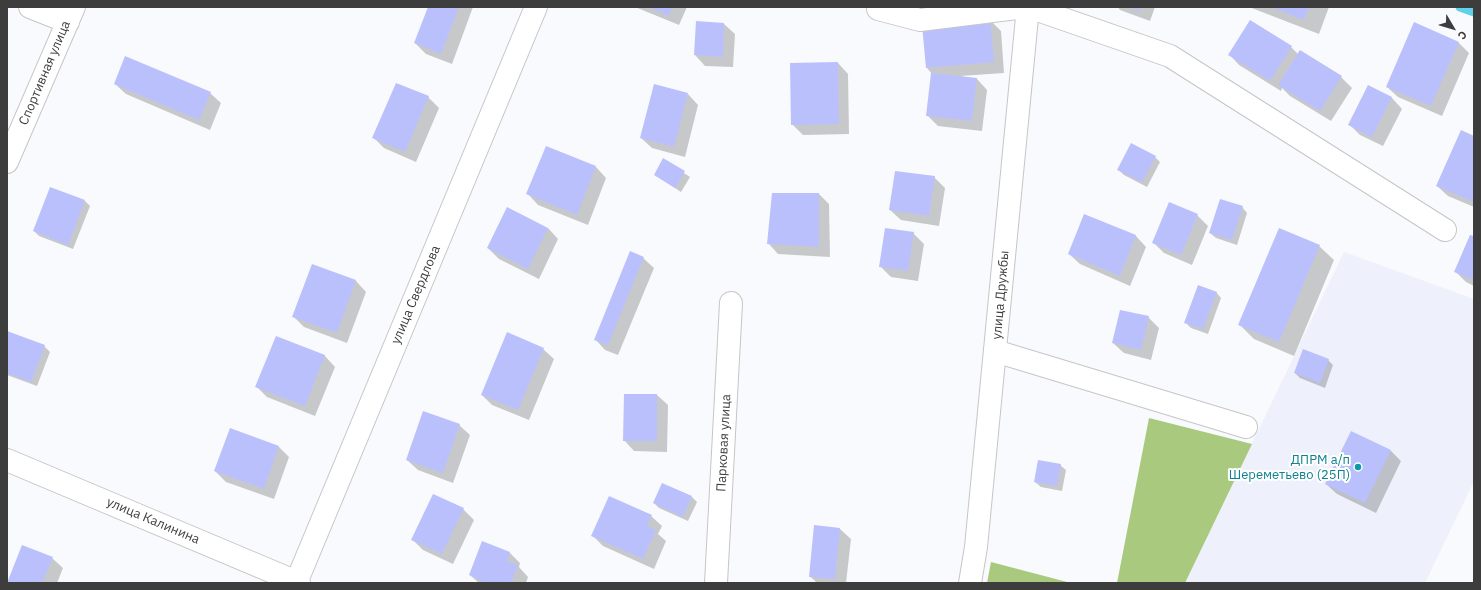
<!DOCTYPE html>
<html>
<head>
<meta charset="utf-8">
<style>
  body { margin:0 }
  #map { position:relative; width:1481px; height:590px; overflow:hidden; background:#f9fafd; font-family:"IBM Plex Sans",sans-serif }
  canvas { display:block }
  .frame { position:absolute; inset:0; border:8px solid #3d3d3e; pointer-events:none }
  .north { position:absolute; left:1433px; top:8px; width:40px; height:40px; -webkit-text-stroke:3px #fff; paint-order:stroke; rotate:128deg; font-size:11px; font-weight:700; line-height:16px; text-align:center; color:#3d3d3e }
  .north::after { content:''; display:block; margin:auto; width:14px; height:18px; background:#3d3d3e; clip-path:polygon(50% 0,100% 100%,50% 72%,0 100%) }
</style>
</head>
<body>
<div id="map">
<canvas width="1481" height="590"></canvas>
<div class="frame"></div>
<div class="north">С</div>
</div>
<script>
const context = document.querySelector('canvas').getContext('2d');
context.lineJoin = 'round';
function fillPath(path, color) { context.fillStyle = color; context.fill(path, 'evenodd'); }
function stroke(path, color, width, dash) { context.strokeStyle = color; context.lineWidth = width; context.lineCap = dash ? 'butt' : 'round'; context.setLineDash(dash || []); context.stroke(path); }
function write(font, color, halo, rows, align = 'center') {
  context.font = font + ' "IBM Plex Sans",sans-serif'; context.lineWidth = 4; context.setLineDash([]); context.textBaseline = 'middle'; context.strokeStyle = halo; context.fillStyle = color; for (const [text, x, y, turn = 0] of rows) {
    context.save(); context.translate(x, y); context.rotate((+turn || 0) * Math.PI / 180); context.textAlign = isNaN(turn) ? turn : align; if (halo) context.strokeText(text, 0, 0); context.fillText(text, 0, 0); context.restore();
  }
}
const built = new Path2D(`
  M1344 252 1474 299V481L1425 583H1185Z`);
const forest = new Path2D(`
  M1149 418 1252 444 1185 583H1117Z
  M991 562 1071 583H987Z`);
const shadow = new Path2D(`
  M429 7H473L452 64 426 54 415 43Z
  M635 7H687L679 25Z
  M1118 7H1155L1150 21 1120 10Z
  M1249 7H1329L1319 34Z
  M990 20 1001 31 1004 73 960 76 977 79 987 90 982 131 938 126 927 115 932 74 927 68Z
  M697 22 724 24 735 34 733 67 705 66 695 55Z
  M1415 24 1459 43 1469 53 1442 116 1398 97 1387 87Z
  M1291 47 1298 54 1341 77 1352 88 1331 121 1290 96 1282 88 1281 91 1239 65 1229 54Z
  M838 63 848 74 849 134 803 135 792 124Z
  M115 84 210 93 221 103 210 130 126 94Z
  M1369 86 1392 98 1402 109 1383 146 1360 135 1350 125Z
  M688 94 698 105 685 157 652 148 641 138Z
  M428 97 439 108 416 162 384 148 374 138Z
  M1474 137V207L1448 196 1437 186Z
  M1155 157 1160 162 1147 187 1124 175 1118 169Z
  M664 160 690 177 681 192 655 175Z
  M596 167 606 178 588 225 538 205 528 194Z
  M934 177 945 188 939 226 901 220 890 210Z
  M819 194 829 204 830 257 778 254 768 243Z
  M85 201 90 206 73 249 39 236 34 231Z
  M1242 207 1247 213 1237 245 1216 238 1210 233Z
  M1085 215 1136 236 1146 247 1130 286 1080 264 1069 254Z
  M1197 215 1208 226 1192 265 1164 253 1153 242Z
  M548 228 558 239 539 279 499 259 488 248Z
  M913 233 924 244 918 281 891 277 880 266Z
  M1474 237V286L1466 282 1456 272Z
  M1319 246 1334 260 1294 356 1254 339 1239 324Z
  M643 258 654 268 618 355 605 350 595 339Z
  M312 266 356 281 366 292 347 343 304 327 294 317Z
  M1216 292 1221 298 1208 334 1191 328 1185 322Z
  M1148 317 1159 328 1151 360 1124 353 1113 343Z
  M7 332 44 346 50 352 37 386 7 375Z
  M276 337 325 356 335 367 315 416 267 397 256 386Z
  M543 349 554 359 529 420 492 405 482 395Z
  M1328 360 1333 365 1325 388 1300 378 1295 373Z
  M625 395H657L668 405 667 452 634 451 624 440Z
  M459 425 470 435 453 483 418 470 407 460Z
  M230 429 279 447 289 457 274 499 226 482 215 471Z
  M1390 450 1401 461 1376 513 1337 494 1326 484Z
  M1060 465 1066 470 1062 491 1041 487 1035 482Z
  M692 497 697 502 688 521 659 508 654 503Z
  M463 509 474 520 453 564 423 550 413 540Z
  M651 516 662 526 658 534 666 541 654 569 603 546 593 536Z
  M815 526 840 529 851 539 846 583H817L810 576Z
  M510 553 520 563 519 567 528 577 526 583H479L470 575Z
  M52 558 63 568 57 583H8Z`);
const stream = new Path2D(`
  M1460 7 1474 12`);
const building = new Path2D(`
  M428 7H459L441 54 414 43Z
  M648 7H672L669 16Z
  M1129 7H1141L1139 11Z
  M1270 7H1309L1304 20Z
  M990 19 994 62 926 68 922 25Z
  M1250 20 1292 46 1270 81 1228 55Z
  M696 21 724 23 723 57 694 55Z
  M1414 22 1459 42 1431 106 1386 87Z
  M1300 50 1342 76 1320 111 1278 85Z
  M125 56 211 92 199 120 114 84Z
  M838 62 839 124 791 125 790 63Z
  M931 73 977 78 972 121 926 116Z
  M396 83 429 96 405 152 372 138Z
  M654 84 688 93 674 147 640 138Z
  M1368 85 1392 97 1372 137 1348 125Z
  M1461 130 1474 136V202L1436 186Z
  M1131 143 1156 156 1142 182 1117 170Z
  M546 146 596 166 577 215 526 194Z
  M663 158 685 171 675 188 654 175Z
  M895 171 935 176 929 216 889 210Z
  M50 187 85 200 68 245 33 231Z
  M772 193H819V247L767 244Z
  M1220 199 1243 206 1232 240 1209 233Z
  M1169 202 1198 214 1181 255 1152 243Z
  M507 207 548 228 528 269 487 248Z
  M1084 214 1136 235 1120 276 1068 254Z
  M885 228 914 232 908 271 879 267Z
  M1279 228 1320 245 1279 342 1238 325Z
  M1470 235 1474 236V280L1454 272Z
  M630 251 644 257 608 345 594 340Z
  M312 264 356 280 337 333 292 317Z
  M1198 285 1217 292 1203 329 1184 323Z
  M1120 310 1149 316 1141 350 1112 343Z
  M7 331 45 345 31 382 7 373Z
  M507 332 544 348 518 410 481 395Z
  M276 336 325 355 305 406 255 387Z
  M1303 349 1329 359 1320 383 1294 373Z
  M624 394H657V441H623Z
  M423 411 460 424 443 473 406 460Z
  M230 428 279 446 264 489 214 471Z
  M1351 431 1391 450 1365 503 1325 484Z
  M1038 460 1061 464 1057 486 1034 482Z
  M662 483 692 496 683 517 653 503Z
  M433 494 464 508 442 554 411 540Z
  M609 496 652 515 647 526 656 530 643 559 591 536Z
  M814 525 840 528 835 579 809 577Z
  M482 541 510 552 507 561 518 565 511 583H486L469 575Z
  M22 545 53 557 42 583H7Z`);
const minor = new Path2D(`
  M30 7 68 22
  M1029 7 1170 56 1445 230
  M878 9 920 20 1025 7
  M7 162 74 7
  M995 351 1246 427
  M7 460 299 583
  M296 583 536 7
  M716 583 731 303
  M970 583 976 547 1028 7`);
const markers = [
  [1358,467,4,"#0f9aa8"]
];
const streetNames = [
  ["Спортивная улица",45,73,-67],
  ["улица Свердлова",416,295,-67],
  ["улица Дружбы",1001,295,-85],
  ["Парковая улица",724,443,-87],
  ["улица Калинина",153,521,23]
];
const cultureNames = [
  ["ДПРМ а/п",1350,460],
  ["Шереметьево (25П)",1350,475]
];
fillPath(built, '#eef0fb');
fillPath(forest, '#a9ca7e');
fillPath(shadow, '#0003');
stroke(stream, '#61d0e9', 9);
fillPath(building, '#b9c0fc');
stroke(minor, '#c6c6c9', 24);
stroke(minor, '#fff', 22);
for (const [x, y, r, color] of markers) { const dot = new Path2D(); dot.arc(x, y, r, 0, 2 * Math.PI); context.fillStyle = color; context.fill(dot); stroke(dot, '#fff', 1.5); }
write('13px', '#3d3d3e', '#fff', streetNames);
write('13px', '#0d838f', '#fff', cultureNames, 'right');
</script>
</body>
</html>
